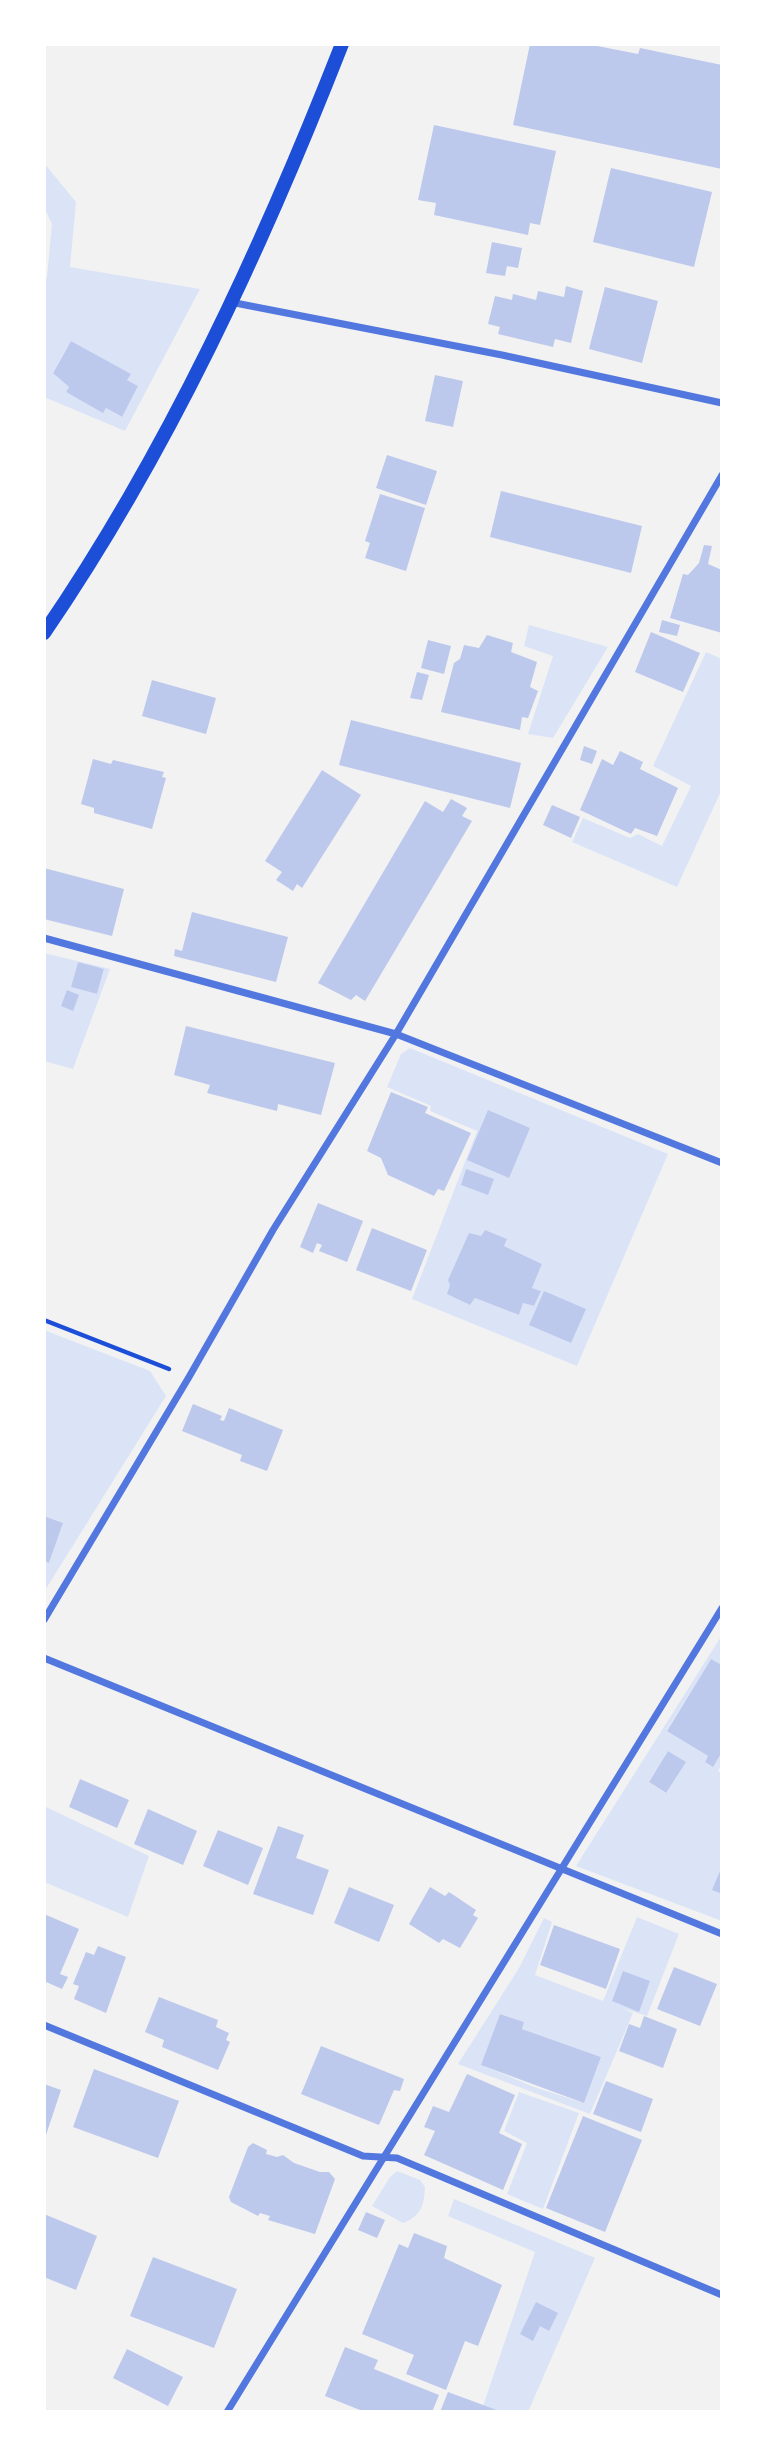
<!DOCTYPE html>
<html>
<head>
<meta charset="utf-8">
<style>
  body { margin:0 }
  #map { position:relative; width:766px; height:2456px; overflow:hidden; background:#f2f2f2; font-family:Rubik,sans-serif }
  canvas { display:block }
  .frame { position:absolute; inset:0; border:46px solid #fff; pointer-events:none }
</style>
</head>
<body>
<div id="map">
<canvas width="766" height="2456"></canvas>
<div class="frame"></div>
</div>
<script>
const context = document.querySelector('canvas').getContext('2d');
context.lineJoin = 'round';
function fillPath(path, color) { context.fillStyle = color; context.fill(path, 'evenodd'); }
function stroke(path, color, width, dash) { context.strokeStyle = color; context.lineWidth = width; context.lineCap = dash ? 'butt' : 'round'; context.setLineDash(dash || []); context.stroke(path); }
const green = new Path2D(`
  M44 163 76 202 70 267 200 289 125 431 44 397V281L47 277 52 224 44 207ZM71 341 130 374 127 380 138 386 121 417 106 408 103 412 66 392 69 387 53 372Z
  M529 625 608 647 553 738 528 734 553 656 524 646Z
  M706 652 722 659V789L677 887 572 842 583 818 630 838 638 834 662 846 691 786 653 766Z
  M44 953 110 969 73 1069 44 1061ZM78 962 104 970 97 994 71 987Z
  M410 1048 668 1154 577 1366 412 1299 477 1131 430 1111 431 1106 387 1087 401 1054ZM485 1230 506 1239 504 1246 542 1264 532 1288 540 1291 534 1306 523 1303 519 1315 475 1298 470 1305 450 1285Z
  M44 1330 150 1371 166 1396 44 1592V1561L49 1563 63 1523 44 1516Z
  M722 1635V1665L711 1659 667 1730 708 1756 705 1762 713 1766 722 1752V1763L718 1771 722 1774V1866L713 1889 722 1894V1921L576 1866ZM668 1751 685 1762 665 1793 649 1782Z
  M46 1807 149 1856 128 1917 44 1882Z
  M637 1917 679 1934 647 2016 622 2008 633 2013 590 2114 458 2064 519 1968 544 1918 552 1922 535 1975 603 2001ZM500 2014 524 2022 522 2029 601 2057 584 2103 534 2087 482 2065Z
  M519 2092 579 2113 543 2209 507 2194 527 2143 504 2131Z
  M397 2171 420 2180 425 2187C424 2206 421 2216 403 2223L372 2206 390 2177Z
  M454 2199 595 2258 528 2412H481L535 2252 448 2216Z`);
const building = new Path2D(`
  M530 44H587L638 54 640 48 722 65V169L513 125Z
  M434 125 556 151 540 225 530 223 528 235 434 215 436 203 418 200Z
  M611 168 712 192 694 267 593 242Z
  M492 242 522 248 518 268 507 266 505 276 486 273Z
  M566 286 583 291 571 343 555 339 553 347 498 334 500 327 488 324 495 296 512 300 513 294 536 300 538 291 564 297Z
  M605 287 658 301 642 363 589 349Z
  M71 341 131 374 127 380 138 386 122 417 106 408 103 413 66 392 69 387 53 373Z
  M435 375 463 381 453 427 425 421Z
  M387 455 437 471 426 505 376 488Z
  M501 491 642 526 631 573 490 537Z
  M380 494 425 508 406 571 365 558 370 543 365 541Z
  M704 545 712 546 708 564 722 570V633L670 618 683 574 688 575 699 563Z
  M662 620 680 625 677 636 659 632Z
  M651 632 700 653 683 692 635 672Z
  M487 635 513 643 511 652 537 662 530 687 538 691 528 718 522 717 520 730 441 712 454 663 460 659 464 645 479 648Z
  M428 640 451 646 444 674 421 668Z
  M417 672 429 675 422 700 410 698Z
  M152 680 216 698 206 734 142 716Z
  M351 720 521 763 510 808 339 765Z
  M584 746 597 751 592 764 580 760Z
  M620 751 643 762 640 769 678 788 657 836 635 828 631 834 580 810 602 759 613 765Z
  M93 759 111 764 113 760 164 772 162 777 166 778 152 829 94 813V808L81 804Z
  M322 770 361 795 302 888 297 884 293 891 276 880 282 872 265 861Z
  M451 799 467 808 462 816 472 821 365 1001 356 995 351 1000 318 983 425 801 443 812Z
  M552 805 580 817 571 838 543 825Z
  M44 868 124 889 112 936 44 919Z
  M192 912 288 937 276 982 174 956 175 949 182 951Z
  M78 962 104 969 97 994 71 987Z
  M67 990 79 995 73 1011 61 1006Z
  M186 1026 335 1063 321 1115 278 1104 277 1111 207 1093 210 1085 174 1075Z
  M391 1092 428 1107 425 1113 471 1133 444 1191 438 1189 434 1196 388 1175 381 1158 367 1151Z
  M488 1110 530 1128 509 1178 467 1160Z
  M466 1169 494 1179 488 1195 461 1185Z
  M318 1203 363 1221 347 1262 319 1251 322 1245 317 1243 313 1253 300 1247Z
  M372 1228 427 1250 411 1291 356 1270Z
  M485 1230 507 1239 504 1246 542 1264 532 1288 541 1291 534 1306 523 1303 519 1315 475 1298 470 1305 447 1294 450 1285 448 1280 469 1233 481 1236Z
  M544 1291 586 1309 571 1343 529 1325Z
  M193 1404 222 1416 220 1420 224 1421 229 1408 283 1430 267 1471 240 1461 242 1455 182 1431Z
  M44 1516 63 1523 49 1563 44 1561Z
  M711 1659 722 1665V1752L713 1767 705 1762 708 1756 667 1731Z
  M668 1751 686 1762 666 1793 649 1782Z
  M80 1779 129 1800 117 1828 69 1807Z
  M148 1809 197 1831 183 1865 134 1844Z
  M278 1826 304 1835 296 1858 329 1870 313 1915 253 1894Z
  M218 1830 263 1848 248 1885 203 1866Z
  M722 1866V1894L712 1890Z
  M349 1887 394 1905 379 1942 334 1923Z
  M430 1887 445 1896 449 1892 476 1910 473 1915 478 1918 460 1948 443 1939 439 1943 409 1924Z
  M44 1914 79 1929 60 1974 68 1977 62 1989 44 1981Z
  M554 1925 620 1949 606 1989 540 1965Z
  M98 1946 126 1957 106 2013 74 1999 79 1986 73 1984 86 1952 94 1955Z
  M674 1967 717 1984 700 2026 657 2009Z
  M623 1971 650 1981 639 2012 612 2001Z
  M159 1997 218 2020 216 2027 229 2033 226 2040 230 2042 218 2070 162 2047 164 2040 145 2032Z
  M500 2014 524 2022 522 2029 601 2057 584 2103 481 2065Z
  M644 2016 677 2029 663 2068 619 2051 629 2024 640 2028Z
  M321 2046 404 2079 400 2091 394 2090 379 2125 301 2094Z
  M94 2069 179 2101 158 2158 73 2127Z
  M467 2074 515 2095 499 2133 522 2144 503 2190 424 2155 435 2131 424 2127 433 2106 449 2112Z
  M606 2081 653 2099 641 2132 593 2114Z
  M44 2084 61 2090 44 2141Z
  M583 2116 642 2140 605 2232 546 2208Z
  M253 2143 267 2150 266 2154 277 2157 283 2155 294 2163 320 2172H329L335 2179 315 2234 268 2220 270 2216 260 2213 258 2216 231 2202 229 2197 248 2147Z
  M366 2212 385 2220 377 2238 358 2230Z
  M44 2214 97 2236 76 2290 44 2277Z
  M414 2233 447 2246 444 2258 502 2285 478 2346 465 2341 446 2390 406 2374 414 2355 362 2334 399 2244 408 2248Z
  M153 2257 237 2289 214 2348 130 2316Z
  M536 2302 558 2313 549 2331 540 2326 533 2341 520 2334Z
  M345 2347 378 2360 374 2369 439 2395 432 2412H365L325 2396Z
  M127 2349 183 2377 168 2406 113 2378Z
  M448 2392 502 2412H440Z`);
const path = new Path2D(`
  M44 1320 169 1369`);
const minor = new Path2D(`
  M230 302 502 355 722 403
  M44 938 396 1034 722 1163
  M44 1620 189 1377 273 1230 396 1034 722 475
  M44 1658 722 1934
  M44 2025 363 2156 397 2158 722 2295
  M227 2412 722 1608`);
const secondary = new Path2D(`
  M44 633C168 452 262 248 342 44`);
fillPath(green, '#dbe4f7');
fillPath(building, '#bdc9ec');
stroke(path, '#1d4ed8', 4.5);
stroke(minor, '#5277de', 7);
stroke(secondary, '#1d4ed8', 14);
</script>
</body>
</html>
